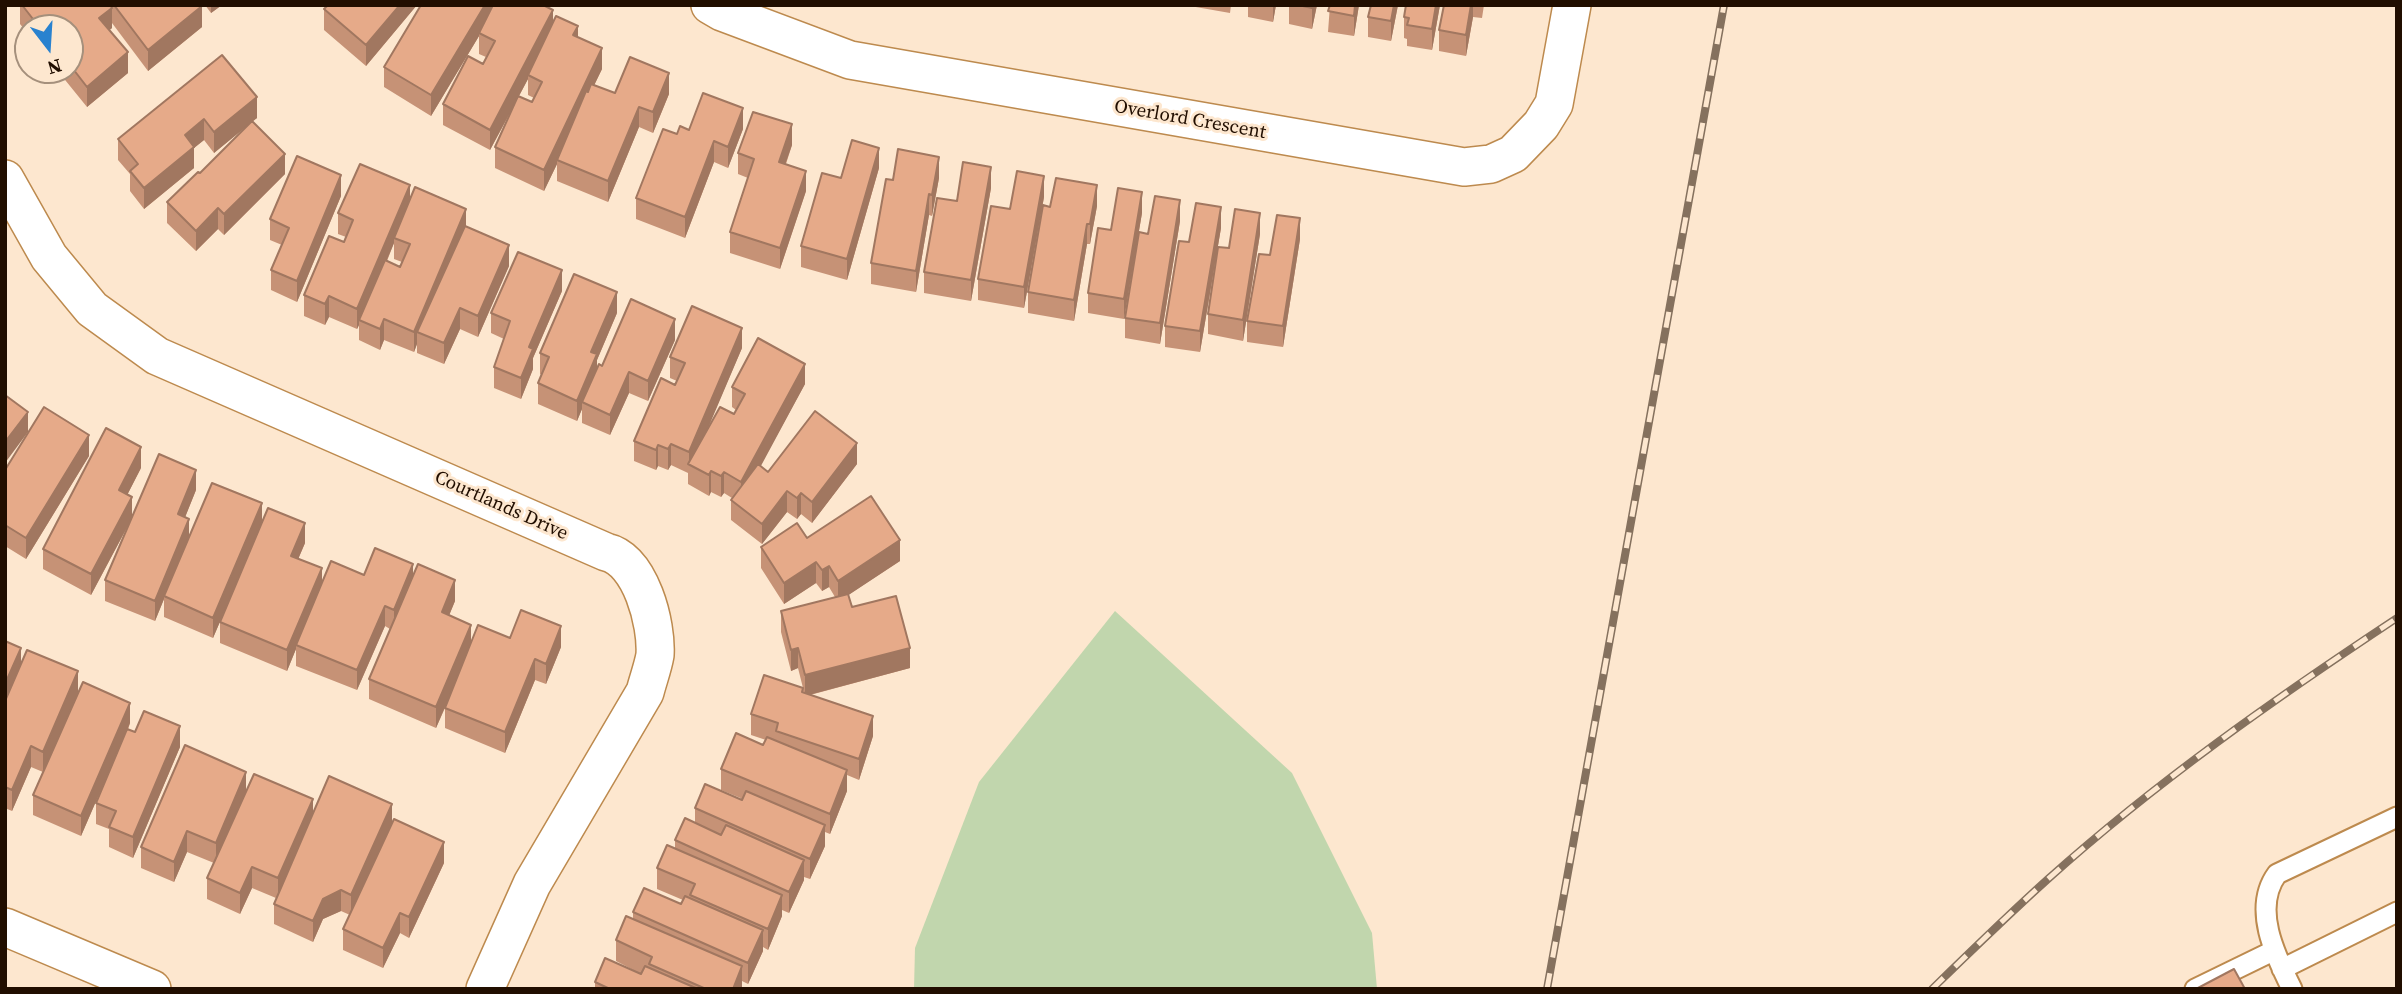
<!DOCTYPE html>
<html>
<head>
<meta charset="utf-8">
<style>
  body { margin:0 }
  #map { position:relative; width:2402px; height:994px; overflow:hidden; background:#fde7cf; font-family:"Source Serif 4",serif }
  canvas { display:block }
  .frame { position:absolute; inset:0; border:7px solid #210e00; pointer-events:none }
  .north { position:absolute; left:14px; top:14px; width:70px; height:70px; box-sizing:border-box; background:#fde7cf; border:2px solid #a5907c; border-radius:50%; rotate:163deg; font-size:19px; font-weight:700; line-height:28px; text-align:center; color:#210e00 }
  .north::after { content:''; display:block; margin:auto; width:24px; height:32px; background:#2982cf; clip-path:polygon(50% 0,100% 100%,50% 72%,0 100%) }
</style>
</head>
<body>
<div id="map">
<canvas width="2402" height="994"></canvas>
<div class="frame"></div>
<div class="north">N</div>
</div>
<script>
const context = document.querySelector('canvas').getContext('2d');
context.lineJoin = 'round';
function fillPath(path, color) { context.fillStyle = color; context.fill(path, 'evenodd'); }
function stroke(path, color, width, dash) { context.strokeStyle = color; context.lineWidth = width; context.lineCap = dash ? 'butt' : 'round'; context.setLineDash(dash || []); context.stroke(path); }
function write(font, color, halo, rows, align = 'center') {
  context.font = font + ' "Source Serif 4",serif'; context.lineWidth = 6; context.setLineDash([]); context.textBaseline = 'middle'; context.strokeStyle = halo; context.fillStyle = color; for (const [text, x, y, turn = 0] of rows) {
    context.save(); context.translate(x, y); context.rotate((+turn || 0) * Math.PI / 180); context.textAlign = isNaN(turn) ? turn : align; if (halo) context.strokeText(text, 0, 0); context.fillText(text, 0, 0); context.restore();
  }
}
const green = new Path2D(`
  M1115 611 1292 773 1372 933 1377 989H914L915 948 979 782Z`);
const lane = new Path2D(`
  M2282 969 2397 912
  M2195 989 2273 951
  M2292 989C2275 955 2252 908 2277 874L2397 817`);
const street = new Path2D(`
  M710 5 722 12 850 60 1464 167 1491 164 1513 154 1541 125 1554 104 1572 5
  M5 179 49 257 92 309 157 356 606 552C641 560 657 624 655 655 653 667 648 680 645 692L532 884 485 989
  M5 927 152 989`);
const rail = new Path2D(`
  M1547 989 1724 5
  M1932 989C1970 952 2008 915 2048 879 2156 782 2276 698 2397 618`);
const wall = new Path2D(`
  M20 5H202V27L148 71 112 23V28L109 30 128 73 87 107 57 70H70V28H28V34L20 24Z
  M205 5H222L211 13Z
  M328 5H417L366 66 324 30V9Z
  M421 5 553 21 578 37 602 69 594 85 615 93 669 94 653 133 639 127 608 202 557 181V164L544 191 495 168V147L516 102 490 150 443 125V104L483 64 486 57 479 54V36L431 116 384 87V67ZM528 79V95L534 98 532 102 519 96Z
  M1190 5H1231L1230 13 1190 6Z
  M1248 5H1276L1273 22 1248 17Z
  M1289 5H1317L1312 29 1289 24Z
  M1330 5H1359L1354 36 1328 32Z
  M1398 5 1391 41 1368 37V17Z
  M1404 5H1440L1432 50 1407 46V39L1404 38V17L1406 6Z
  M1444 5H1484L1482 18 1473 17 1466 56 1439 51V30Z
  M222 55 257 118 252 121 285 174 224 235 218 229 196 251 167 223V202L200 173 250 123 214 153 204 140 194 148V168L144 209 130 191V174L118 160V139Z
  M743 129 728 168 714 162 685 238 636 219V198L677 134 689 130Z
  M792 145 786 164 806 191 780 269 730 253V232L748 178 738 174V153Z
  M879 168 847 280 801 267V246L841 178Z
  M939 178 932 216 929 215 916 292 871 284V263L893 180Z
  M991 188 971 301 924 293V272L957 201Z
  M341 196 297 302 271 290V270L282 245 270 240V219Z
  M1044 197 1024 308 978 300V279L1010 209Z
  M410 200 466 226 509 266 478 337 460 329 444 364 417 353V344L414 352 384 340 380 350 359 340V325L357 329 329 317 325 325 304 316V295L344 242 346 237 338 234V213ZM394 243V259L402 262 400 267 387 261Z
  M1097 206 1090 244H1087L1074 321 1028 313V292L1050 207Z
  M1142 213 1124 319 1088 313V293L1111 230Z
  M1180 221 1160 344 1125 338V318L1148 234Z
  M1221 228 1200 352 1165 347V326L1189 242Z
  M1260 234 1243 341 1208 334V314L1229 248Z
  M1300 239 1283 347 1247 342V321L1270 255Z
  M562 291 533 358V369L521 399 494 388V367L504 339 491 333V313Z
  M617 313 597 360V370L602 366 675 340 648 401 629 393 610 435 582 423V409L577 421 538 404V383L542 375 540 374V353Z
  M742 348 707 429 734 414 736 410 732 407V387L805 384 760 466 768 472 857 464 812 523 801 514 797 519 787 512 762 544 731 520V500L732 498 724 493 721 497 711 492 709 496 688 484V473L671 465 668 470 658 466 656 470 634 461V441L675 385 677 381 670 378V357Z
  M28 432 89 456 26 559 5 546V470Z
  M141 468 127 495 132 517 196 490 185 517 189 537 262 523 305 543 298 559 322 583 364 575H413L455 601 449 615 471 642 510 638 561 647 546 684 535 680 505 753 445 728V708L436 728 369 699V679L390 629 385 626 357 690 296 666V649L287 671 220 643V622L239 577 213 638 164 617V599L155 621 105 601V580L131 520 91 595 43 569V549Z
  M807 538 900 561 848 595 852 607 910 668 810 695 873 736 859 780 847 775V791L830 834 825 832V846L810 879 804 877V880L789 913 782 910V916L768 950 763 947V951L748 984 742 981V989H592H595V982L641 974 616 961V940L633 919V912L681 904 683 900 657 889V868L675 848V840L695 823V808L742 800 743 799 721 790V769L763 745 766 740 751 735V714L803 688 798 668 791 671 781 632V611L835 597 829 587 822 591 816 583 784 604 761 568V547Z
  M5 641 21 664 78 692 130 723 128 730 180 747 133 858 109 847V829L96 824V803L109 771 81 836 33 815V795L43 772 31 767 12 811 5 808Z
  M246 791 313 812 392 823 444 863 409 938 400 933 383 968 343 950V929L350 915 341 911 323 919 313 942 274 924V904L276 898 252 888 240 914 207 899V878L214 863 187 852 174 882 141 868V847Z`);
const shadedWall = new Path2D(`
  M211 5H222L211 13Z
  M400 5H417L366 66V45Z
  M485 5H498L479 33V36L431 116V95Z
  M1273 5H1276L1273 22Z
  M1313 5H1317L1312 29V8Z
  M1355 5H1359L1354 36V16Z
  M1394 5H1398L1391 41V21Z
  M1436 5H1440L1432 50V29Z
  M1471 5H1473V17L1466 56V35Z
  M202 6V27L148 71V50Z
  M112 8V28L99 39V18Z
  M553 10V31L528 75V79L490 150V130Z
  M578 26V47L573 35Z
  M602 48V69L558 161 557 160V164L544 191V170Z
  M128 52V73L87 107V87Z
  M669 73V94L653 133V112Z
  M257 97V118L214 153V132Z
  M639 107V127L608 202V181Z
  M743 108V129L728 168V147Z
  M204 119V140L194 148V168L144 209V188L185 135Z
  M792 124V145L779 182V162Z
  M714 141V162L685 238V217Z
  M879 148V168L847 280V259Z
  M285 154V174L224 235V214Z
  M939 157V178L932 216V195Z
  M991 167V188L971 301V280Z
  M806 171V191L780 269V248Z
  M341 175V196L297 302V281Z
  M1044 176V197L1024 308V287Z
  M410 185V206L394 238V243L361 321 359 320V325L357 329V309Z
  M1097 185V206L1090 244V224Z
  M1142 192V213L1124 319V299Z
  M929 194V215L916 292V271Z
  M1180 200V221L1160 344V323Z
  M1221 207V228L1200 352V331Z
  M218 208V229L196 251V231Z
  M466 209V229L417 332V344L414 352V332Z
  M1260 213V234L1243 341V320Z
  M1300 218V239L1283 347V326Z
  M1087 224V244L1074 321V300Z
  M509 245V266L478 337V316Z
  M562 270V291L533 358V369L521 399V378L529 347Z
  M617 292V313L597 360V375L582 402V409L577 421V401L591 352Z
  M329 296V317L325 325V304Z
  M460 308V329L444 364V343Z
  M384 319V340L380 350V329Z
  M675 319V340L648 401V381Z
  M742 328V348L692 466 689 464V452Z
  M805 364V384L741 503V482Z
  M629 372V393L610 435V415Z
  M28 412V432L5 463V442Z
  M89 435V456L26 559V538Z
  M857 443V464L812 523V502Z
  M671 444V465L668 470V449Z
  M658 445V466L656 470V450Z
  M141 447V468L119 511V490Z
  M196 470V490L178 535V514Z
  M711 471V492L709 496V475Z
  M724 472V493L721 497V476Z
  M787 491V512L762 544V524Z
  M801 493V514L797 519V498Z
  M132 497V518L91 595V574Z
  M262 503V524L213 638V618Z
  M189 519V540L164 596V599L155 621V601Z
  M305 523V543L291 576V556Z
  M900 540V561L838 602V581Z
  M816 562V583L784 604V583Z
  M413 564V585L394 630V610Z
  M829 566V587L822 591V570Z
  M322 568V589L296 645V649L287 671V650Z
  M455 580V601L442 633V612Z
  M385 606V626L357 690V670Z
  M471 625V646L436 728V707Z
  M561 626V647L546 684V664Z
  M21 648V668L5 705V684Z
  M798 648V668L791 671V650Z
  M910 648V668L805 696V675Z
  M535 659V680L505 753V732Z
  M78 671V692L43 773V752Z
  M130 703V723L81 836V816Z
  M873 716V736L859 780V759Z
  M180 726V747L133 858V837Z
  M31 746V767L12 811V790Z
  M847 770V791L830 834V814Z
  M246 772V793L216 864V843Z
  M313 799V820L278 899V878Z
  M392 804V825L351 915V895Z
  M825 825V846L810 879V859Z
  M187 831V852L174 882V862Z
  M444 842V863L409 938V917Z
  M804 860V880L789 913V892Z
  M252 867V888L240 914V893Z
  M341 890V911L323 919 313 942V921L323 899Z
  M782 895V916L768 950V929Z
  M400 913V933L383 968V948Z
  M763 930V951L748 984V963Z
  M742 966V989H733Z`);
const building = new Path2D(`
  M22 5H110L112 8 99 18 128 52 87 87 70 65V28H40Z
  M114 5H202V6L148 50Z
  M328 5H400L366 45 324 9Z
  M421 5H485L431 95 384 67Z
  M493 5H543L553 10 490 130 443 104 468 56 483 64 495 41 479 33Z
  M1298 5H1313L1312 8Z
  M1330 5H1355L1354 16 1328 11Z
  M1371 5H1394L1391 21 1368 17Z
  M1406 5H1436L1432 29 1407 25 1409 18 1404 17Z
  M1444 5H1471L1466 35 1439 30Z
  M556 16 578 26 573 35 602 48 544 170 495 147 518 96 532 102 542 82 528 75Z
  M222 55 257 97 214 132 204 119 185 135 194 147 144 188 130 171 138 164 118 139Z
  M630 57 669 73 653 112 639 107 608 181 557 160 586 91 588 92 591 84 615 93Z
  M703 93 743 108 728 147 714 141 685 217 636 198 663 129 677 134 680 126 689 130Z
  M753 112 792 124 779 162 806 171 780 248 730 232 754 159 738 153Z
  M252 121 285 154 224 214 218 208 196 231 167 202 198 172 200 173Z
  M852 140 879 148 847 259 801 246 822 173 841 178Z
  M898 149 939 157 932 195 929 194 916 271 871 263 886 179 893 180Z
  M297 156 341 175 297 281 271 270 289 228 270 219Z
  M963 162 991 167 971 280 924 272 937 198 957 201Z
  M360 164 410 185 357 309 329 296 325 304 304 295 329 236 344 242 353 220 338 213Z
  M1017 171 1044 176 1024 287 978 279 991 206 1010 209Z
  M1056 178 1097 185 1090 224H1087L1074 300 1028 292 1043 205 1050 207Z
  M415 187 466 209 414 332 384 319 380 329 359 320 385 260 400 267 410 244 394 238Z
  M1118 188 1142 192 1124 299 1088 293 1098 228 1111 230Z
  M1155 196 1180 200 1160 323 1125 318 1139 232 1148 234Z
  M1196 203 1221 207 1200 331 1165 326 1179 241 1189 242Z
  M1235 209 1260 213 1243 320 1208 314 1218 247 1229 248Z
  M1277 215 1300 218 1283 326 1247 321 1259 254 1270 255Z
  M465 226 509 245 478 316 460 308 444 343 417 332Z
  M518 252 562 270 529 347 533 349 521 378 494 367 510 321 491 313Z
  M574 274 617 292 591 352 597 354 577 401 538 383 549 357 540 353Z
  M631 299 675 319 648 381 629 372 610 415 582 402 599 364 602 366Z
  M692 306 742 328 689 452 671 444 668 449 658 445 656 450 634 441 661 378 675 385 685 363 670 357Z
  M758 338 805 364 741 482 724 472 721 476 711 471 709 475 688 464 720 407 734 414 745 394 732 387Z
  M5 395 28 412 5 442Z
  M44 407 89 435 26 538 5 525V470Z
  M815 411 857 443 812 502 801 493 797 498 787 491 762 524 731 500 758 464 768 472Z
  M106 428 141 447 119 490 132 497 91 574 43 549Z
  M159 454 196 470 178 514 189 519 155 601 105 580Z
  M212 483 262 503 213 618 164 596Z
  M871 496 900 540 838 581 829 566 822 570 816 562 784 583 761 547 797 523 807 538Z
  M268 508 305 523 291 556 322 568 287 650 220 622Z
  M375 548 413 564 394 610 385 606 357 670 296 645 331 561 364 575Z
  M418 564 455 580 442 612 471 625 436 707 369 679Z
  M848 594 852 607 896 596 910 648 805 675 798 648 791 650 781 611Z
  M521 610 561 626 546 664 535 659 505 732 445 708 478 625 510 638Z
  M5 641 21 648 5 684Z
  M27 650 78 671 43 752 31 746 12 790 5 787V701Z
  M764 675 803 688 802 692 873 716 859 759 776 731 778 723 751 714Z
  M83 682 130 703 81 816 33 795Z
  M144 711 180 726 133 837 109 827 116 811 96 803 127 729 135 732Z
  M736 733 763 745 767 737 847 770 830 814 721 769Z
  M185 745 246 772 216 843 187 831 174 862 141 847Z
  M254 774 313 799 278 878 252 867 240 893 207 878Z
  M329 776 392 804 351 895 341 890 323 899 313 921 274 904Z
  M705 784 742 800 746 791 825 825 810 859 695 808Z
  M685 818 721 835 726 825 804 860 789 892 675 840Z
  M394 819 444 842 409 917 400 913 383 948 343 929Z
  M667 845 782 895 768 929 690 895 695 884 657 868Z
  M644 888 681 904 685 896 763 930 748 963 633 912Z
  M626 916 742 966 733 989H706L649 964 652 957 616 940Z
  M605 958 641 974 645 966 698 989H610L595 982Z
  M2234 969 2245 989H2196Z`);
const streetNames = [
  ["Overlord Crescent",1190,120,10],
  ["Courtlands Drive",501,506,24]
];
fillPath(green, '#c1d6ad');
stroke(lane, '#bd8a4e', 23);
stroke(street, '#bd8a4e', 40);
stroke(lane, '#fff', 19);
stroke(street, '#fff', 37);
stroke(rail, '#85715e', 8);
stroke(rail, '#fde7cf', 5, [16]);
fillPath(wall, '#c69276');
fillPath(shadedWall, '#a17760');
fillPath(building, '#e6aa89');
stroke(building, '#a17760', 2);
write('19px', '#210e00', '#fde7cf', streetNames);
</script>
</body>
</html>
